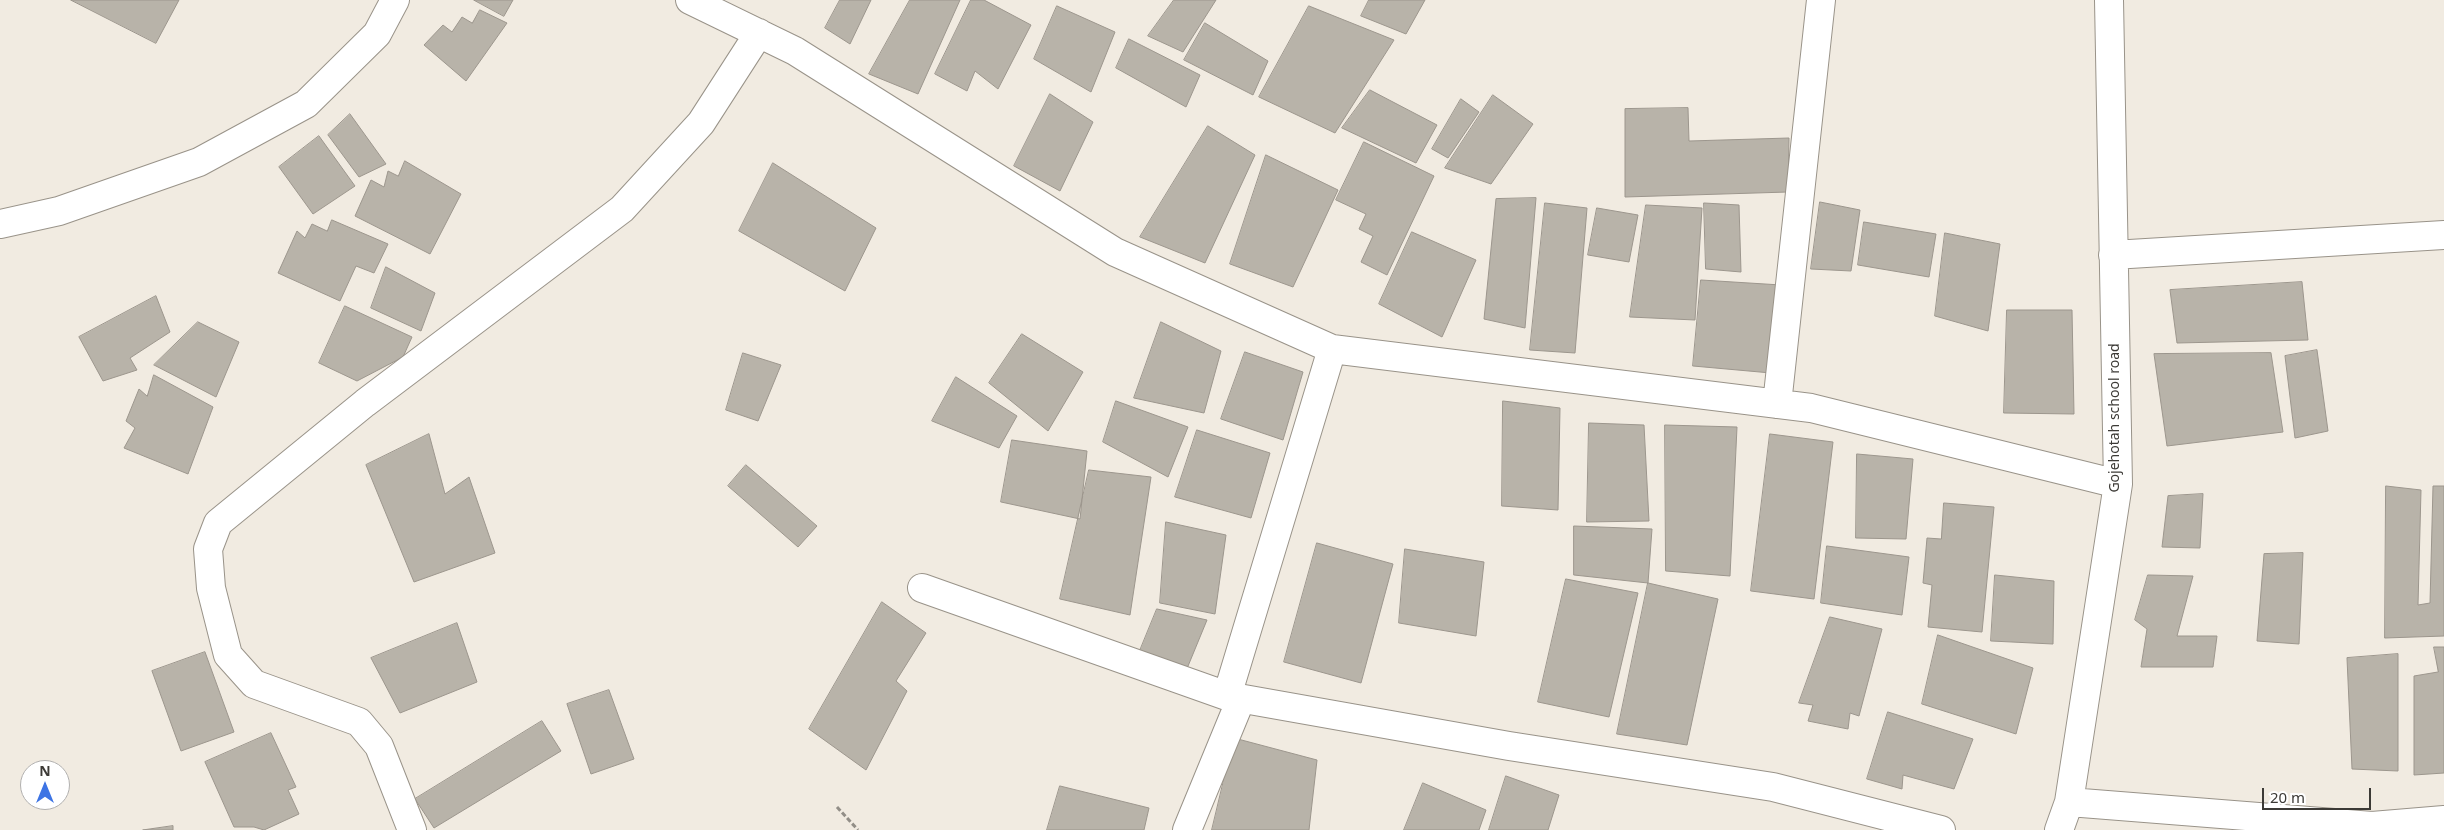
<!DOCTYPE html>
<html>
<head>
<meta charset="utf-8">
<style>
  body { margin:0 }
  #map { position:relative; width:2444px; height:830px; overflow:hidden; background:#f1ebe1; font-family:"Noto Sans",sans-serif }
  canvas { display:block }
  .north { position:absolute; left:20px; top:760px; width:50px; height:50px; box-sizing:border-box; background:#fff; border:1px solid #b1b0af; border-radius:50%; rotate:0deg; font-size:14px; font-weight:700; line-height:20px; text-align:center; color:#3c3a36 }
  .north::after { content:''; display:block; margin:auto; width:18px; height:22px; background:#3d74e4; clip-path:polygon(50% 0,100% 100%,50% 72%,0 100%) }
  .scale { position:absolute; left:2262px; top:788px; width:109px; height:22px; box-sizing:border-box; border:2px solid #3c3a36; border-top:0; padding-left:6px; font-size:15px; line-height:18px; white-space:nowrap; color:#3c3a36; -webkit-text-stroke:4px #fff; paint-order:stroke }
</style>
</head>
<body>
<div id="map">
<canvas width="2444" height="830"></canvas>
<div class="north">N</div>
<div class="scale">20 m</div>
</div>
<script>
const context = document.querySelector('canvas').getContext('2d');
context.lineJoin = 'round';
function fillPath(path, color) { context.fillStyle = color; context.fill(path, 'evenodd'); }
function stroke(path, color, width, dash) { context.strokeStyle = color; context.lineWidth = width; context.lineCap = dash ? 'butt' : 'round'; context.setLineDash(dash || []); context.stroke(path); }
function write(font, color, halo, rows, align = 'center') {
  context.font = font + ' "Noto Sans",sans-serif'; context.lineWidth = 4; context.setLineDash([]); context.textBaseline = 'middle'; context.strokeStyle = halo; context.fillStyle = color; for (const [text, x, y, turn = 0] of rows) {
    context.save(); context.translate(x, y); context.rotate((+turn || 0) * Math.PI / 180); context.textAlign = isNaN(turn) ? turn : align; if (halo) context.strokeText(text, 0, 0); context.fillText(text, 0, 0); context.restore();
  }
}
const building = new Path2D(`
  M71 0H179L156 43Z
  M474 0H513L504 16Z
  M840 0H871L850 44 825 28Z
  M910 0H960L918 94 869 74Z
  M971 0H984L1031 25 998 89 975 71 967 91 935 74Z
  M1174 0H1216L1183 52 1148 36Z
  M1369 0H1425L1406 34 1361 16Z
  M1057 6 1115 32 1091 92 1034 59Z
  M1309 6 1394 40 1335 133 1259 97Z
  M480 10 507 23 466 81 424 45 443 25 452 32 462 17 472 23Z
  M1205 23 1268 61 1253 95 1184 60Z
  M1129 39 1200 75 1186 107 1116 68Z
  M1370 90 1437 125 1416 163 1342 128Z
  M1050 94 1093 122 1060 191 1014 166Z
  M1493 95 1533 124 1491 184 1445 168Z
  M1461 99 1479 112 1448 158 1432 149Z
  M1688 108 1689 141 1789 138 1788 192 1625 197V109Z
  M350 114 386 164 359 177 328 135Z
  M1208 126 1255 155 1205 263 1140 237Z
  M319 136 355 186 313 214 279 167Z
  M1364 142 1434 176 1387 275 1361 262 1373 236 1359 229 1366 214 1336 200Z
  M1266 155 1338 190 1293 287 1230 264Z
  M405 161 461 194 430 254 355 216 371 180 384 187 388 171 398 176Z
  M773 163 876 228 845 291 739 231Z
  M1536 198 1525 328 1484 319 1496 199Z
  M1820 202 1860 210 1851 271 1811 269Z
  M1545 203 1587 208 1575 353 1530 350Z
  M1704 203 1739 205 1741 272 1706 269Z
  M1646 205 1702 208 1695 320 1630 317Z
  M1597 208 1638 215 1629 262 1588 255Z
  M332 220 388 244 374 273 356 266 340 301 278 273 297 231 305 238 312 224 327 231Z
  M1864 222 1936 234 1929 277 1858 265Z
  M1412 232 1476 260 1442 337 1379 304Z
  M1945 233 2000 244 1988 331 1935 316Z
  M386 267 435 293 421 331 371 308Z
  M1701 280 1781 285 1771 373 1693 366Z
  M2302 282 2308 340 2177 343 2170 290Z
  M156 296 170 332 130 358 137 370 103 381 79 337Z
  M345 306 412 337 403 357 357 381 319 363Z
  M2007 310H2072L2074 414 2004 413Z
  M198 322 239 342 216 397 154 365Z
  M1161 322 1221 351 1204 413 1134 398Z
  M1022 334 1083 372 1048 431 989 383Z
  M2317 350 2328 431 2295 438 2285 356Z
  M1245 352 1303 372 1283 440 1221 419Z
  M743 353 781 365 758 421 726 410Z
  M2271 353 2283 432 2167 446 2154 354Z
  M154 375 213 407 188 474 124 448 135 428 126 421 139 389 147 396Z
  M956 377 1017 416 999 448 932 421Z
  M1116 401 1188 427 1168 477 1103 442Z
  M1503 401 1560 408 1558 510 1502 506Z
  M1589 423 1644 425 1649 521 1587 522Z
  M1665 425 1737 427 1730 576 1666 571Z
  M1197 430 1270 453 1251 518 1175 497Z
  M429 434 445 494 469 477 495 553 414 582 366 465Z
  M1770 434 1833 442 1814 599 1751 591Z
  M1012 440 1087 451 1080 519 1001 502Z
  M1857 454 1913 459 1906 539 1856 538Z
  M746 465 817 526 798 547 728 486Z
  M1089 470 1151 477 1130 615 1060 599Z
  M2386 486 2421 490 2418 605 2430 603 2433 486H2444V636L2385 638Z
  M2203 494 2200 548 2162 547 2168 496Z
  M1944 503 1994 507 1982 632 1928 627 1932 585 1923 583 1927 538 1941 539Z
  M1166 522 1226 535 1215 614 1160 603Z
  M1574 526 1652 529 1648 583 1574 575Z
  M1317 543 1393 564 1361 683 1284 662Z
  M1827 546 1909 557 1902 615 1821 603Z
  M1405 549 1484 562 1476 636 1399 623Z
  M2303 553 2299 644 2257 641 2264 554Z
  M1995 575 2054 581 2053 644 1991 641Z
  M2148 575 2193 576 2177 636H2217L2213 667H2141L2147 629 2135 620Z
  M1566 579 1638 593 1609 717 1538 702Z
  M1648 583 1718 599 1687 745 1617 734Z
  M882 602 926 633 896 681 907 691 866 770 809 729Z
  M1157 609 1207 620 1186 671 1139 653Z
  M1830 617 1882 629 1859 716 1850 713 1848 729 1808 721 1813 705 1799 703Z
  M457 623 477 682 400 713 371 658Z
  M1938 635 2033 668 2016 734 1922 704Z
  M2434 647H2444V773L2414 775V676L2438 672Z
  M205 652 234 732 181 751 152 671Z
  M2398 654V771L2352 769 2347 658Z
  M609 690 634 759 591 774 567 704Z
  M1888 712 1973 739 1954 789 1903 775 1902 789 1867 779Z
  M542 721 561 751 434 828 415 799Z
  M271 733 296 787 288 790 299 814 264 830 254 827H234L205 762Z
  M1234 738 1317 760 1309 830H1212Z
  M1506 776 1559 795 1548 830H1489Z
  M1423 783 1486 810 1479 830H1404Z
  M1060 786 1149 808 1144 830H1047Z
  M173 826V830H143Z`);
const path = new Path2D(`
  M837 807 858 830`);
const minor = new Path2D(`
  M690 0 795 51 1115 252 1332 349 1811 408 2118 484
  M0 224 59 211 199 162 306 104 377 34 395 0
  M2113 255 2444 235
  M1777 404 1821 0
  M922 588 1227 696 1509 746 1773 787 1941 830
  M1227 696 1332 349
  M2069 802 2372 826 2444 820
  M412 830 379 746 359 722 254 684 228 655 211 588 208 549 218 523 365 403 622 209 701 123 759 33
  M1187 830 1241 699
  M2059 830 2069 802 2118 484 2109 0`);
const streetNames = [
  ["Gojehotah school road",2115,418,-90]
];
fillPath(building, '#b8b3a9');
stroke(building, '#9c968d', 1);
stroke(minor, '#999389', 30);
stroke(path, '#928e87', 3, [5, 2.5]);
stroke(minor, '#fff', 28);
write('14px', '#3c3a36', '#fff', streetNames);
</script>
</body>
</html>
